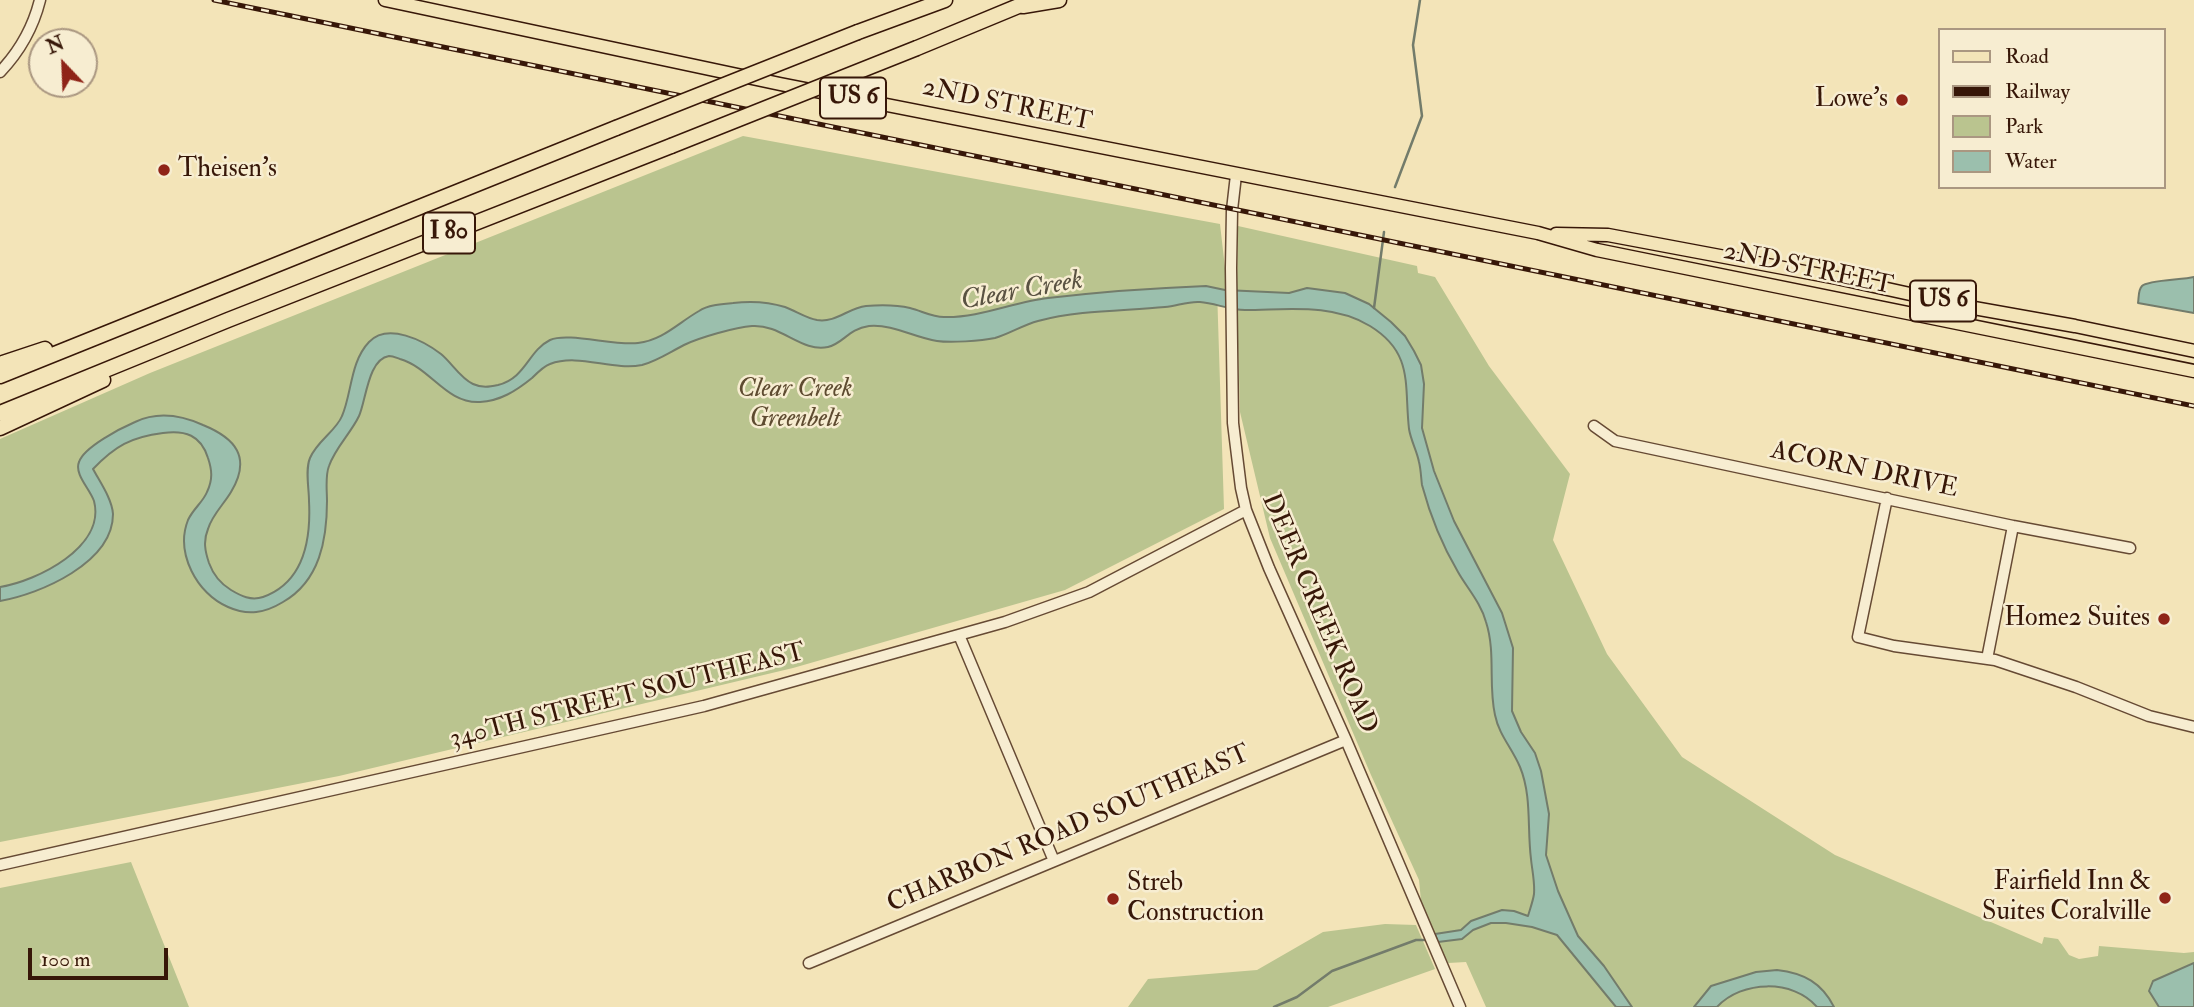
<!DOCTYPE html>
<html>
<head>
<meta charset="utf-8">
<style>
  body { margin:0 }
  #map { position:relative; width:2194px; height:1007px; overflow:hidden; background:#f3e4b8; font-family:"IM FELL Double Pica",serif }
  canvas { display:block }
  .legend { position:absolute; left:1938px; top:28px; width:228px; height:161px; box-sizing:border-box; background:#f7edd1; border:2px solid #aa9781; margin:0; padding:9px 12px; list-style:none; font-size:21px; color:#371708 }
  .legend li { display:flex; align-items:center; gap:14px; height:35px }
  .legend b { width:35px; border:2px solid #aa9781 }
  .north { position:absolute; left:28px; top:28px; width:70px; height:70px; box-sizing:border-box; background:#f7edd1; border:2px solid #aa9781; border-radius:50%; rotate:337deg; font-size:19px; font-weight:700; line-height:28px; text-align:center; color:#371708 }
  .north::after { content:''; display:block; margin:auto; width:24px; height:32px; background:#8f2418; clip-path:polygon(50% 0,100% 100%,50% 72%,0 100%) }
  .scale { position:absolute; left:28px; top:948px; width:140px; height:32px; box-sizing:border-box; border:4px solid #371708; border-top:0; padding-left:9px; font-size:21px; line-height:24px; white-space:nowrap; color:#371708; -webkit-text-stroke:5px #f7edd1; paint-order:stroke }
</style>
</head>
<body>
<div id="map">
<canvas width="2194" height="1007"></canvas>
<ul class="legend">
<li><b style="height:9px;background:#f3e4b8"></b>Road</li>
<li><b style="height:9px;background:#371708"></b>Railway</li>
<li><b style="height:19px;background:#bac48f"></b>Park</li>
<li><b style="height:19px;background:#9bbfad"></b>Water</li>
</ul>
<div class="north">N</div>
<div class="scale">100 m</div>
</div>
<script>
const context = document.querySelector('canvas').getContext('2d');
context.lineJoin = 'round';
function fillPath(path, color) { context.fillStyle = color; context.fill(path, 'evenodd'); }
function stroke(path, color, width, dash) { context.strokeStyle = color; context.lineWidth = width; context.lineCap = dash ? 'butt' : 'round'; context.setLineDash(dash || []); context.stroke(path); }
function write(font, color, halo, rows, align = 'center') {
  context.font = font + ' "IM FELL Double Pica",serif'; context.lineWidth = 5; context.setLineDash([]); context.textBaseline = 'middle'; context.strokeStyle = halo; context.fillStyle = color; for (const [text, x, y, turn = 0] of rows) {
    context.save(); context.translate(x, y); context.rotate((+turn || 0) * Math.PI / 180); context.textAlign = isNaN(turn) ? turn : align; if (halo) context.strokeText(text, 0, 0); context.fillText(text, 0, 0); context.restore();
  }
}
const green = new Path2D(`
  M743 136 1220 224 1225 268V290L1217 289 1224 509 1065 590 793 668 339 776 0 842V439L150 373Z
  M1238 226 1417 266 1418 273 1435 277 1489 366 1570 474 1553 540 1607 654 1682 757 1835 855 2042 944 2044 937 2058 939 2069 955 2079 959 2098 956 2099 946 2184 953 2194 952V1007H1486L1466 962 1448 963 1438 942 1450 941 1453 932 1435 934 1421 901 1419 880 1371 775 1270 538 1240 412 1237 310 1248 309 1247 292 1237 291Z
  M131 862 189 1007H0V888Z
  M1385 924 1416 925 1435 969 1328 1007H1128L1148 979 1257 970 1323 932Z`);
const water = new Path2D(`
  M2194 277V313L2138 303C2139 297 2138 290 2142 286 2148 280 2183 280 2194 277Z
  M1206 286 1225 290 1289 293 1307 288 1345 293 1369 304 1391 322 1405 336 1414 351 1421 365 1424 384 1422 428 1434 471 1454 521 1502 613 1513 648 1512 711 1521 732 1535 753 1541 771 1549 814 1546 855 1558 891 1578 936 1604 966 1632 1007H1616L1557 935 1532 927 1506 923H1491L1473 930 1462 939 1438 942 1435 934 1461 930 1471 921 1502 910 1514 911 1528 916C1530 909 1533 901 1534 894 1535 882 1532 870 1531 859 1527 828 1532 796 1520 767 1512 748 1499 735 1495 715 1488 684 1496 653 1486 622 1481 603 1467 588 1458 572 1442 545 1430 515 1422 485 1421 478 1421 470 1419 462 1417 451 1411 441 1409 429 1404 385 1414 353 1370 326 1332 303 1287 310 1245 310 1229 310 1215 303 1200 302 1188 301 1177 306 1165 307 1123 311 1080 310 1038 321 1023 325 1009 334 995 338 981 341 950 343 937 341 913 337 893 324 869 326 848 329 844 343 828 347 802 353 781 324 752 326 736 327 698 338 684 345 670 352 657 361 642 365 612 371 579 353 550 364 544 366 536 374 532 378 516 391 500 401 480 402 446 404 431 368 400 359 397 358 393 356 389 356 368 359 366 401 359 416 351 433 335 448 329 466 325 476 327 490 327 501 327 539 320 581 283 602 265 613 248 616 228 607 197 594 175 553 188 520 193 509 203 502 207 492 213 479 212 470 208 458 201 435 185 430 163 433 131 437 115 446 93 469 100 482 112 499 113 514 113 563 40 594 0 601V587C37 581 106 547 94 501 90 489 74 474 79 462 84 447 121 428 135 422 158 411 181 415 203 425 235 438 252 457 231 492 224 504 212 515 208 529 203 541 205 551 209 563 213 574 221 584 231 590 241 596 251 601 263 597 305 582 311 539 309 501 309 488 305 470 310 458 317 441 336 431 342 416 352 393 350 362 369 342 388 322 424 341 441 354 452 363 460 378 473 384 482 388 489 387 498 385 526 378 528 351 550 340 568 332 614 346 638 343 663 340 678 323 699 311 708 305 722 304 733 303 749 301 769 302 785 307 796 311 806 318 817 320 836 323 848 308 866 306 880 305 897 305 910 308 922 311 932 317 944 317 980 318 1013 302 1048 298 1100 292 1153 288 1206 286Z
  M2194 963V1007H2159L2149 991 2153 981Z
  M1777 970C1804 973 1822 983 1834 1007H1817C1793 979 1742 980 1717 1007H1694L1711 986 1756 972Z`);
const stream = new Path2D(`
  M1395 187 1422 116 1413 45 1420 0
  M1374 308 1384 232
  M1274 1007 1297 997 1332 971 1416 940H1426`);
const minor = new Path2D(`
  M0 72C20 51 33 28 40 0
  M1236 175 1232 210 1231 268 1233 423 1241 488 1246 510 1269 568 1346 740 1460 1007
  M1594 426 1615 441 2013 526 2130 548
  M1887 498 1858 637 1894 646 1995 660 2076 687 2149 716 2194 727
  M959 635 1054 861
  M1987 659 2013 526
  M0 865 704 706 1005 622 1089 592 1246 510
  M809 963 1346 740`);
const major = new Path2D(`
  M385 0 780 84 1538 233 1597 250 2194 371
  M1556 234 1608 235 1837 278 1974 308 2075 326 2194 351`);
const highway = new Path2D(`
  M1023 6 1059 0
  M858 32 945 0
  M917 48 1033 0
  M0 364 45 349
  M0 376 616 128
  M0 413 228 320 671 146
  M0 428 103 380`);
const rail = new Path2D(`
  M214 0 2194 406`);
const highwayBridge = new Path2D(`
  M616 128 858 32
  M671 146 917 48`);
const markers = [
  [1902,100,7,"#8f2418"],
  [164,170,7,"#8f2418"],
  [2164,619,7,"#8f2418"],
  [2165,898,7,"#8f2418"],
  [1113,899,7,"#8f2418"]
];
const shields = [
  [853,98,66],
  [449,233,52],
  [1943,301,66]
];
const shieldNames = [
  ["US 6",853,98],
  ["I 80",449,233],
  ["US 6",1943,301]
];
const poiNames = [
  ["Lowe's",1888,100],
  ["Theisen's",178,170,"left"],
  ["Home2 Suites",2150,619],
  ["Fairfield Inn &",2151,883],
  ["Suites Coralville",2151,913],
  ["Streb",1127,884,"left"],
  ["Construction",1127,914,"left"]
];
const streetNames = [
  ["2ND STREET",1007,106,12],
  ["2ND STREET",1808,270,12],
  ["ACORN DRIVE",1864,471,12],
  ["DEER CREEK ROAD",1318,614,67],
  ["340TH STREET SOUTHEAST",628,697,-14],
  ["CHARBON ROAD SOUTHEAST",1069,830,-23]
];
const parkNames = [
  ["Clear Creek",795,390],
  ["Greenbelt",795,420]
];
const waterNames = [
  ["Clear Creek",1022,292,-10]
];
fillPath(green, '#bac48f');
fillPath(water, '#9bbfad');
stroke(water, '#737c6b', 2);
stroke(stream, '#737c6b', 2.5);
stroke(minor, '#664a34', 13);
stroke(major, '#371708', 15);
stroke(highway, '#371708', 17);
stroke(minor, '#f7edd1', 10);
stroke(major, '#f3e4b8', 12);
stroke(highway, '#f3e4b8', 14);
stroke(rail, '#371708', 5);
stroke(rail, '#f7edd1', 2.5, [8]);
stroke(highwayBridge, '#371708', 17, []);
stroke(highwayBridge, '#f3e4b8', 14);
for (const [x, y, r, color] of markers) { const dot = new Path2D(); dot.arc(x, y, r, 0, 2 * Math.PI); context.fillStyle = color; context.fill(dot); stroke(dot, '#f7edd1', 2.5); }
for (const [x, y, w] of shields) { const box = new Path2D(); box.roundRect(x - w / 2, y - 20.5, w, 41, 5); context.fillStyle = '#f7edd1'; context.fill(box); stroke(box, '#371708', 2); }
write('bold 24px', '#371708', null, shieldNames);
write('26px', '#371708', '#f7edd1', poiNames, 'right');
write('26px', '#371708', '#f7edd1', streetNames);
write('italic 26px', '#5e4b30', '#f7edd1', parkNames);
write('italic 28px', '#5a5242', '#f7edd1', waterNames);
</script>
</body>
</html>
